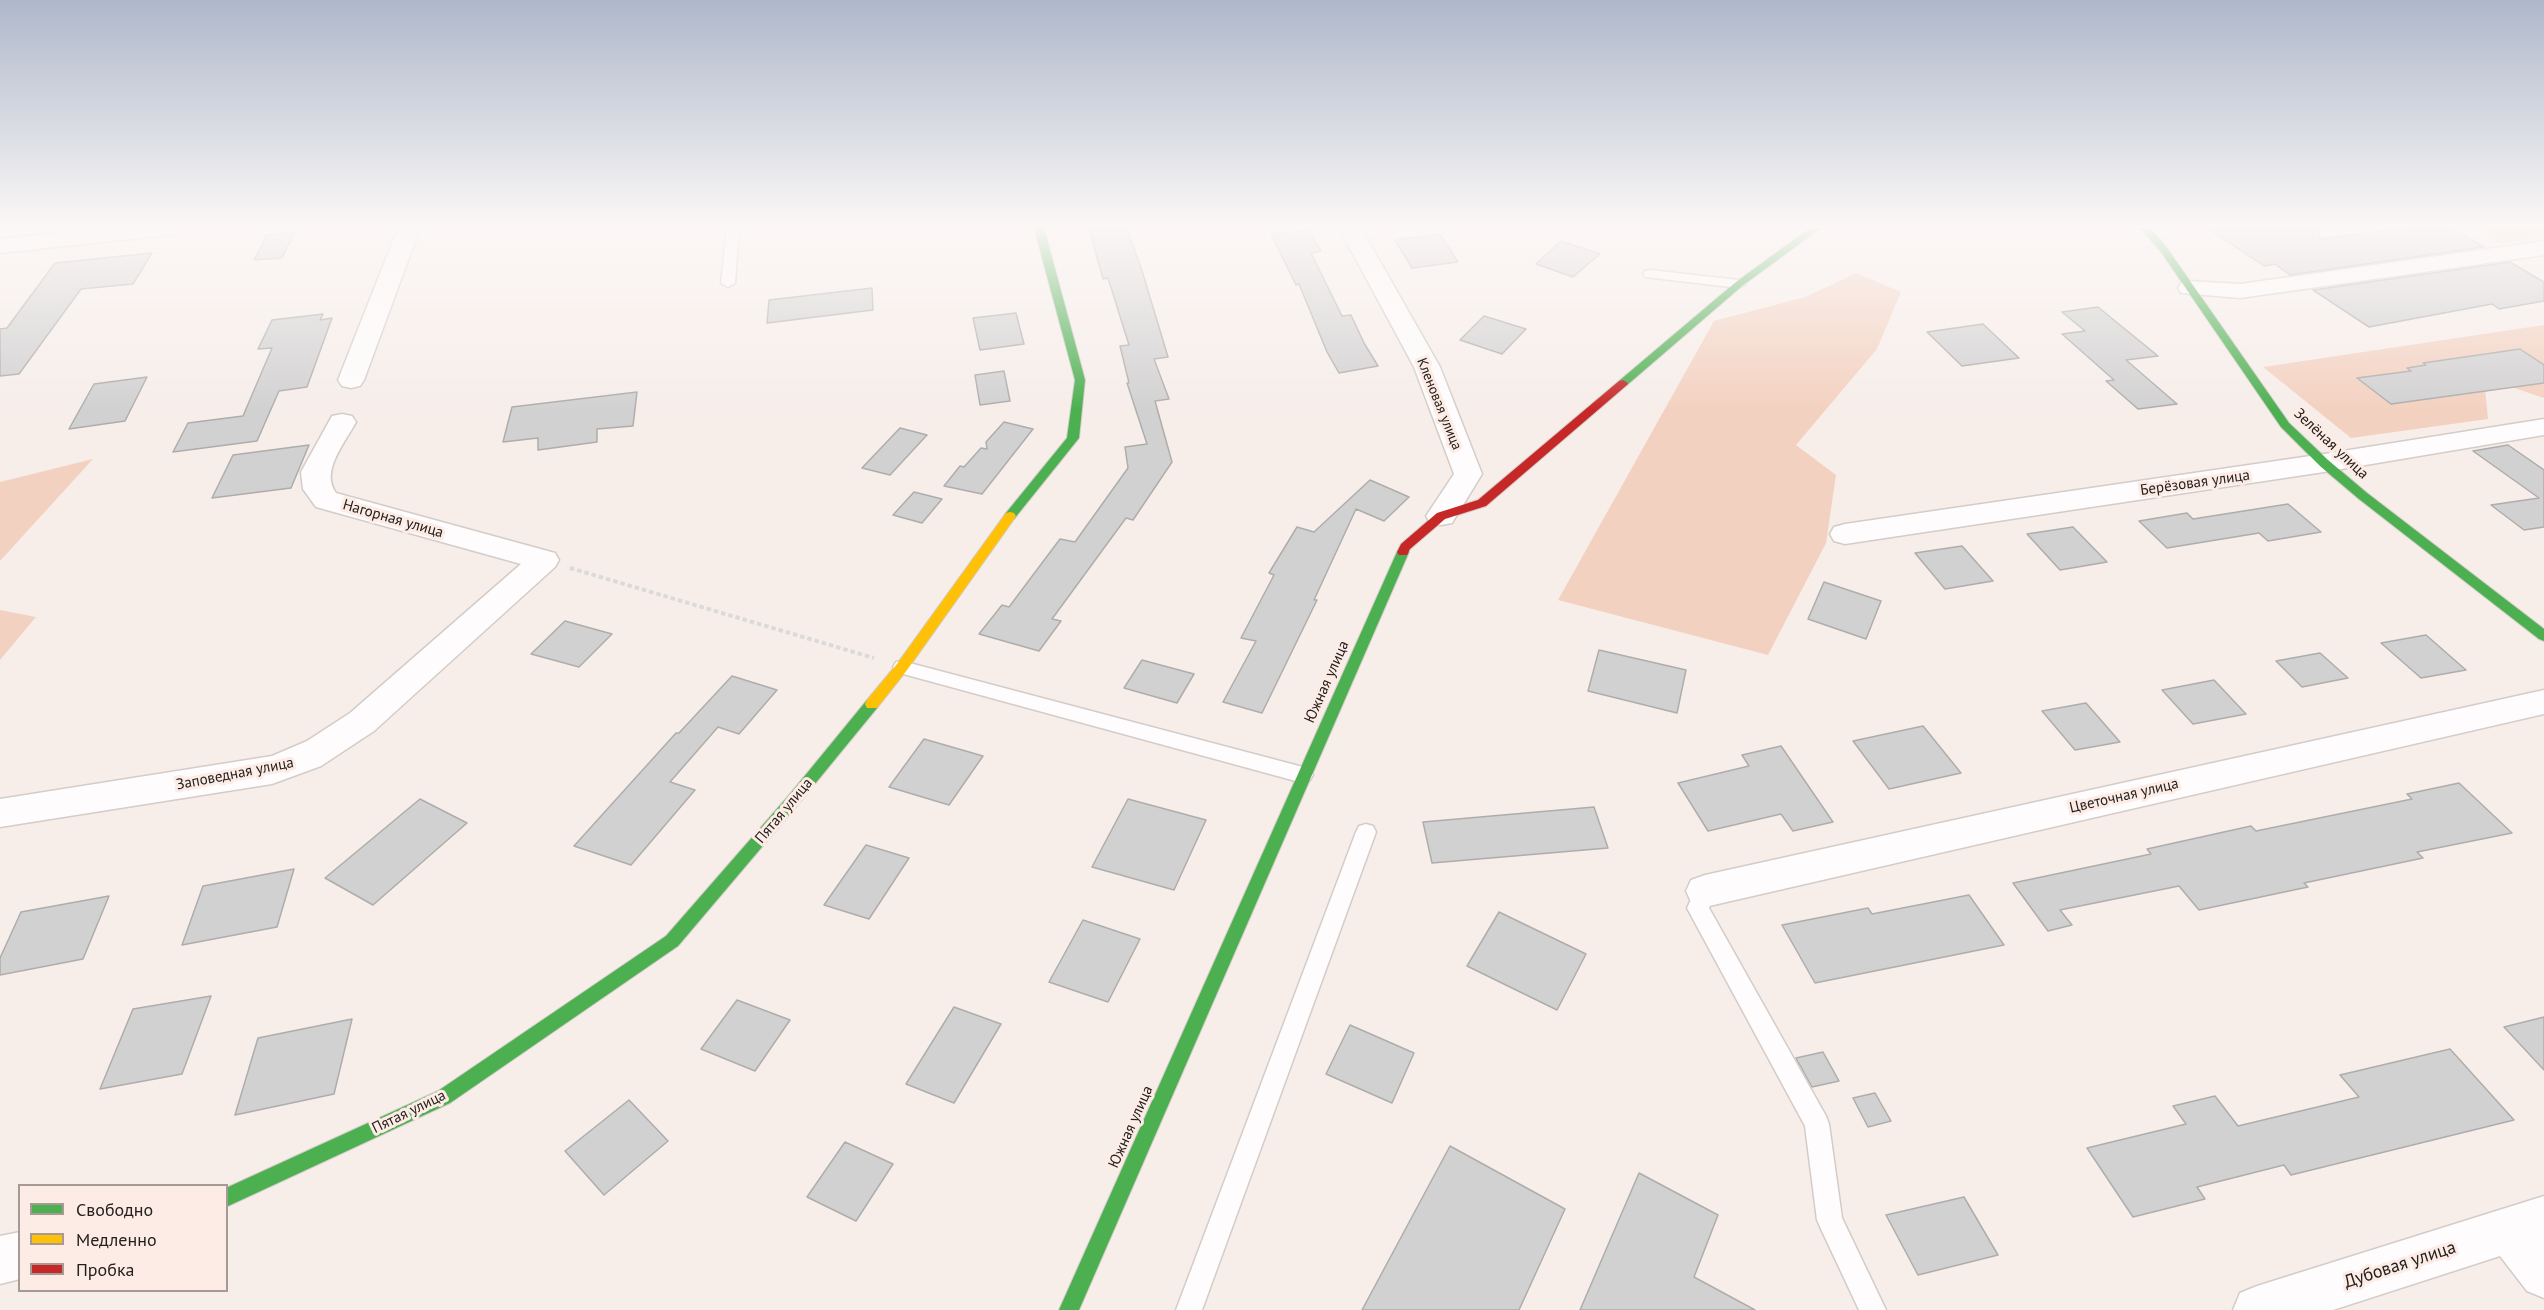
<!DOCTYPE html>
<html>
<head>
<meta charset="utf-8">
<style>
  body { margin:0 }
  #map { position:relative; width:2544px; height:1310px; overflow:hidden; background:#f7eeea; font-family:"PT Sans",sans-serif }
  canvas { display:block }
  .legend { position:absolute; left:18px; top:1184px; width:210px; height:108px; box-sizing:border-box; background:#fcece5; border:2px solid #a69a95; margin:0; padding:8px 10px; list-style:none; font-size:18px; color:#25201d }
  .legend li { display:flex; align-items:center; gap:12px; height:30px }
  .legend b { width:30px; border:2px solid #a69a95 }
</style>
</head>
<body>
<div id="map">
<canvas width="2544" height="1310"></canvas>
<ul class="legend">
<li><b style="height:8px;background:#4caf50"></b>Свободно</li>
<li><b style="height:8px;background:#ffc107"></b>Медленно</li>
<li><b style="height:8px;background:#c62828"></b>Пробка</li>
</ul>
</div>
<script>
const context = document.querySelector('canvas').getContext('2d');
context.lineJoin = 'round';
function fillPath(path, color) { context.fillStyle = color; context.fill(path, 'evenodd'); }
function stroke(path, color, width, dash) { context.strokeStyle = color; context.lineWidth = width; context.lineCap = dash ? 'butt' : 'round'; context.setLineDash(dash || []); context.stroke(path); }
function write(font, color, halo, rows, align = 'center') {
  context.font = font + ' "PT Sans",sans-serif'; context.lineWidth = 6; context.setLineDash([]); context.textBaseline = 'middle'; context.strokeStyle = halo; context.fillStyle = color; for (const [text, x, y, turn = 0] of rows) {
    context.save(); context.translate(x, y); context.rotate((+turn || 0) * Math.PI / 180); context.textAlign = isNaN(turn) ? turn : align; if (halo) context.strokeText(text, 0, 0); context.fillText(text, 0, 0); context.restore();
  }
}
const green = new Path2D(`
  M2478 228H2544V238L2499 244Z
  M1856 273 1901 292 1877 349 1796 445 1836 475 1826 543 1768 655 1558 600 1714 321 1805 297Z
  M2544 325V398L2484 378 2488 419 2351 438 2263 367Z
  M93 459 0 561V482Z
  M0 610 36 617 0 660Z`);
const building = new Path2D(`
  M1089 228H1127L1143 274 1168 357 1154 359 1169 399 1155 401 1172 462 1133 520 1126 518 1052 619 1061 621 1039 651 979 634 1002 605 1009 607 1060 539 1075 542 1128 468 1125 447 1147 444 1127 383H1129L1120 346 1129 345 1108 278 1103 279Z
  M2207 228H2319L2320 239 2403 228H2451L2484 247 2290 275 2275 264 2264 266Z
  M1309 230 1321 251 1311 253 1342 316 1351 315 1364 343 1378 366 1339 373 1327 352 1299 284 1296 285 1271 234Z
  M295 232 282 258 254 260 267 235Z
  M1440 234 1458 262 1412 268 1395 240Z
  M1561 241 1600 254 1573 277 1536 264Z
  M152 253 133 284 81 289 19 374 0 376V329L7 328 55 263Z
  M2510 262 2544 282V301L2499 309 2492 304 2369 327 2313 290Z
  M872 288 873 310 767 323 769 300Z
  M2098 307 2158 356 2126 360 2177 404 2138 409 2106 381 2114 380 2062 334 2085 331 2062 312Z
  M1016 313 1024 344 980 350 973 318Z
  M323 314 320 320 332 318 307 387 279 391 257 441 173 452 188 423 243 416 272 348 258 349 272 320Z
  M1484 316 1526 329 1502 354 1460 340Z
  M1983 324 2019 358 1962 366 1927 332Z
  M2520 349 2544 365V383L2391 404 2357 378 2411 371 2407 368 2426 365 2423 363Z
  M1004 371 1010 401 980 405 975 375Z
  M147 377 125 421 69 429 94 384Z
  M637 392 633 426 597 429V442L538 450V438L503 442 512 407Z
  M1004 422 1033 429 982 494 944 486 960 466 964 467 981 448 987 449 986 442Z
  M900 428 927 435 890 475 862 468Z
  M309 445 291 488 212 498 233 455Z
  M2508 445 2544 470V527L2524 530 2491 505 2539 498 2473 451Z
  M1370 480 1409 497 1384 521 1356 509 1314 600H1317L1262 713 1223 702 1256 641 1241 638 1274 575 1269 573 1297 527 1314 532Z
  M914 492 942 499 922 523 893 515Z
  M2288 504 2321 532 2268 541 2259 533 2167 548 2139 521 2187 513 2193 519Z
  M2073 527 2107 562 2060 570 2027 534Z
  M1962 546 1993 581 1945 589 1915 553Z
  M1824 582 1881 601 1866 639 1808 619Z
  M565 621 612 634 579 667 531 654Z
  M2426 635 2466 670 2421 678 2381 643Z
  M1599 650 1686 670 1677 713 1588 691Z
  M2320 653 2348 678 2302 687 2276 661Z
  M1142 660 1194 674 1177 703 1124 688Z
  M732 676 777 690 739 734 718 727 670 782 695 790 631 865 574 846 676 733H679Z
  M2214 680 2246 714 2193 724 2162 690Z
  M2086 703 2120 742 2075 750 2042 711Z
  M1923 726 1961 773 1889 789 1853 741Z
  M924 739 983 756 949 805 889 787Z
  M1781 746 1833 822 1793 831 1781 814 1708 831 1678 783 1749 766 1742 755Z
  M2459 783 2512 833 2417 852 2423 858 2304 883 2308 887 2199 910 2179 886 2060 910 2072 925 2048 931 2013 883 2151 854 2147 849 2251 826 2256 831 2412 799 2407 794Z
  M420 799 467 823 373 905 325 878Z
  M1128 799 1206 820 1174 890 1092 867Z
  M1594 807 1608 848 1432 863 1423 822Z
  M866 845 909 858 869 919 824 905Z
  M294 869 277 927 182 945 203 886Z
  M1969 895 2004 945 1815 983 1782 925 1868 908 1872 914Z
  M109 896 83 959 0 975V958L21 912Z
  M1499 912 1586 954 1557 1010 1467 966Z
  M1083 920 1140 939 1108 1002 1049 982Z
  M211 996 182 1074 100 1089 133 1009Z
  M737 1000 790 1020 755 1071 701 1049Z
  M954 1007 1001 1024 954 1103 906 1084Z
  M2544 1017V1070L2504 1027Z
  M352 1019 334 1094 235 1115 258 1038Z
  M1350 1025 1414 1053 1392 1103 1326 1074Z
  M2450 1049 2514 1120 2291 1175 2284 1165 2197 1187 2205 1199 2133 1217 2087 1148 2186 1124 2173 1106 2215 1096 2238 1126 2359 1097 2340 1075Z
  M1823 1052 1839 1081 1812 1087 1796 1058Z
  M1875 1093 1891 1121 1868 1127 1853 1098Z
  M629 1100 668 1141 604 1195 565 1151Z
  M845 1142 893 1164 856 1221 807 1197Z
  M1450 1146 1565 1209 1519 1310H1362Z
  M1639 1173 1718 1215 1694 1277 1755 1310H1580Z
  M1964 1197 1998 1255 1918 1275 1886 1215Z`);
const path = new Path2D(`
  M570 568 874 658`);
const lane = new Path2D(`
  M727 228H739L735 283 728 287 721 283Z
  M1650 270 1739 280 1746 284 1739 288 1645 277 1643 274 1645 271Z
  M902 661 1303 767 1310 770 1313 775 1310 780 1303 783 896 672 893 667 896 662Z
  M1366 824 1373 826 1376 832 1202 1310H1176L1356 832 1359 826Z
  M1705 882 1712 885 1716 891 1709 908 1826 1116 1829 1124 1842 1218 1886 1310H1859L1821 1229 1817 1220 1805 1126 1687 908 1698 885Z`);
const street = new Path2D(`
  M105 228H180L177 233 169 235 0 253V239Z
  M398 228H420L364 380 360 386 351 388 342 386 338 380Z
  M1339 228H1361L1440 367 1482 474 1452 523 1441 525 1430 523 1426 516 1454 474 1414 367Z
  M2544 241V255L2240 298 2181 293 2178 288 2181 283 2190 281 2240 284Z
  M342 414 352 416 356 422C345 443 320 471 336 493L555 553 559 560 555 567 374 731 321 766 272 784 0 827V799L272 756 307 741 350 713 521 564 316 507 303 489 301 472 332 416Z
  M2544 419V435L2324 472 1845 544 1834 541 1830 534 1834 527 1845 524 2324 454Z
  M2544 690V714L1705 907 1691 902 1686 891 1691 880 1705 875Z
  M2544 1196V1298L2527 1291 2500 1256 2333 1310H2233L2240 1293 2257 1286Z
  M20 1232V1279L0 1284V1236Z`);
const fast = new Path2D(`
  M1034 228H1044L1085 380 1079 438 1014 519H1006L1004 516 1006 513 1067 438 1075 380Z
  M1810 228H1821L1742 286 1627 385H1619V381L1736 282Z
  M2140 228H2150L2167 248 2289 423 2328 460 2367 493 2544 629V641L2539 639 2359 499 2320 466 2281 427 2161 252Z
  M1403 548 1409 552 1079 1310H1059L1397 552Z
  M872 699 877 700 879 704 877 708 800 802 678 946 450 1103 226 1207V1188L438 1091 666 936 790 794 867 700Z`);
const slow = new Path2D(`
  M1010 512 1014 513 1016 516 1014 519 907 670 877 708H867L865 704 867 700 897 664 1006 513Z`);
const jam = new Path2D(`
  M1623 380 1628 383 1627 385 1486 506 1445 519 1410 549 1407 555H1399L1397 552 1401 544 1437 513 1478 500 1619 381Z`);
const farStreetnames = [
  ["Кленовая улица",1439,404,68]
];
const streetNames = [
  ["Зелёная улица",2331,444,43],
  ["Берёзовая улица",2195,483,-8],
  ["Нагорная улица",393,519,16],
  ["Южная улица",1327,682,-66],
  ["Заповедная улица",235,774,-11],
  ["Цветочная улица",2124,796,-13],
  ["Пятая улица",784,811,-50],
  ["Пятая улица",409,1112,-26],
  ["Южная улица",1131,1127,-66]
];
const nearStreetnames = [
  ["Дубовая улица",2400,1265,-18]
];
fillPath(green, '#f3d1c0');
fillPath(building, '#d2d1d1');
stroke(building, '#aeadac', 1.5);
stroke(lane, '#d3ccc8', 3);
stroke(street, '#d3ccc8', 3);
stroke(fast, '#d3ccc8', 2);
stroke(slow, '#d3ccc8', 2);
stroke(jam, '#d3ccc8', 2);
stroke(path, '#dcdad8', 4, [4.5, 3]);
fillPath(lane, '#fefcfc');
fillPath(street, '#fefcfc');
fillPath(fast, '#4caf50');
fillPath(slow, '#ffc107');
fillPath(jam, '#c62828');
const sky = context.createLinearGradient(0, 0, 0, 411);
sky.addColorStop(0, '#aeb8cb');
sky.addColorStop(0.55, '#fbf7f6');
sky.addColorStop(1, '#fbf7f600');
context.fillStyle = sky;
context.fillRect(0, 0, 2544, 411);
write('14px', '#25201d', '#fcece5', farStreetnames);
write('15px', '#25201d', '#fcece5', streetNames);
write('18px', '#25201d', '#fcece5', nearStreetnames);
</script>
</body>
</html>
